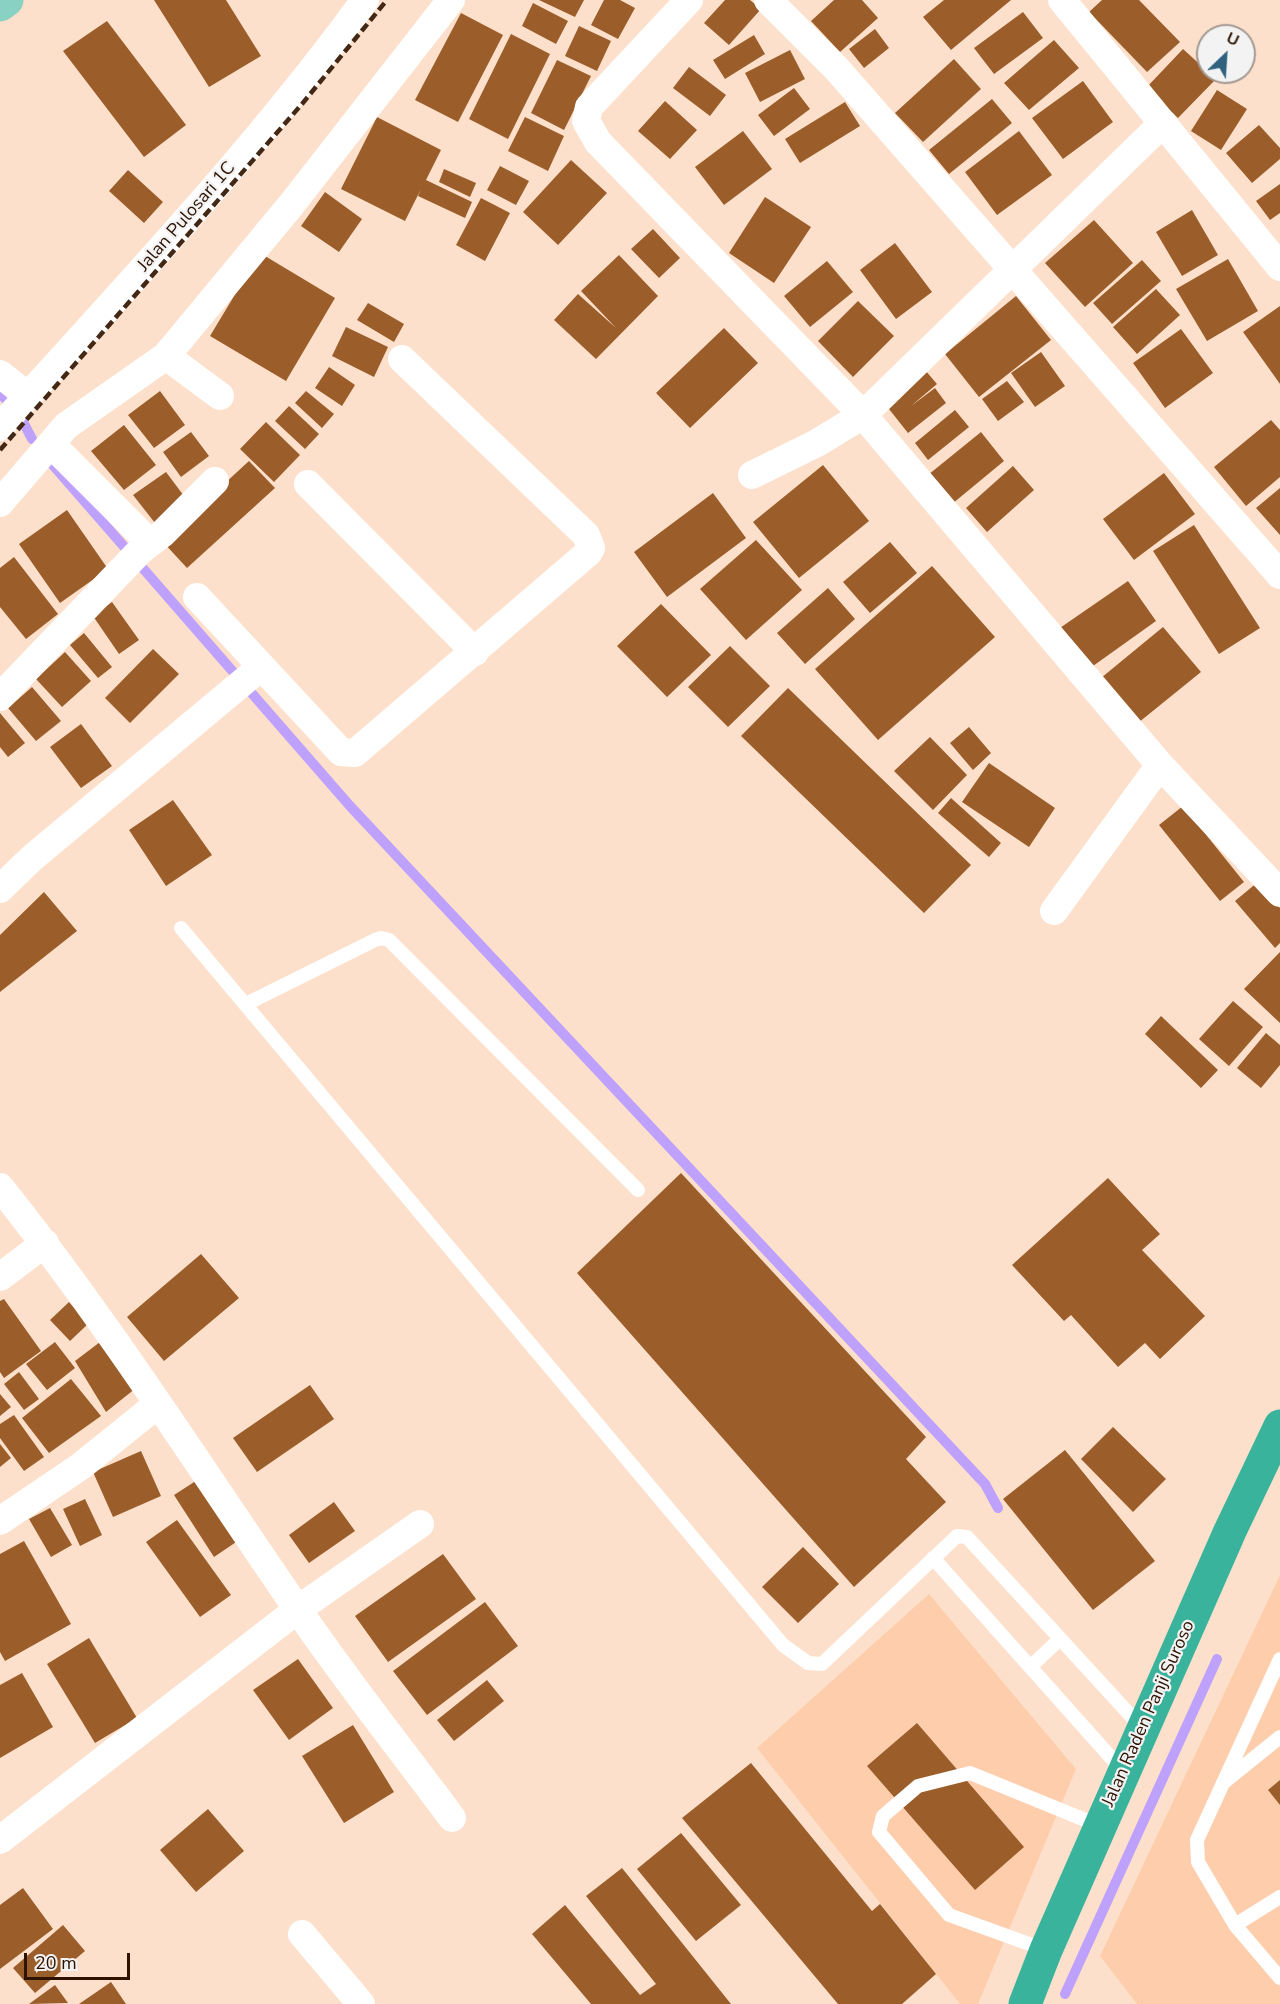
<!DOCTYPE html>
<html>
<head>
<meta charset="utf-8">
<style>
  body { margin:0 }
  #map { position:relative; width:1280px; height:2004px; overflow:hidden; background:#fde0cb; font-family:"Nunito Sans",sans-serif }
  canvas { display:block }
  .north { position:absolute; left:1196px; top:24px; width:60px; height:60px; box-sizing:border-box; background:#f3f3f3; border:2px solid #a49992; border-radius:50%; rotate:25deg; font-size:16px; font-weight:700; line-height:24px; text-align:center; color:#2d1300 }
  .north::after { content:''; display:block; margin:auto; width:21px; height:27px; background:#30617f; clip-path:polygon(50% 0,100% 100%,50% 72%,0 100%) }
  .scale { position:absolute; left:24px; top:1953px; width:106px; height:27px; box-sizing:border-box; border:3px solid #2d1300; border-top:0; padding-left:8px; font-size:18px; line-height:21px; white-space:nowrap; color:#2d1300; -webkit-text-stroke:4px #f3f3f3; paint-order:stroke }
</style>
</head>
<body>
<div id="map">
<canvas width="1280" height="2004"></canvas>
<div class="north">U</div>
<div class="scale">20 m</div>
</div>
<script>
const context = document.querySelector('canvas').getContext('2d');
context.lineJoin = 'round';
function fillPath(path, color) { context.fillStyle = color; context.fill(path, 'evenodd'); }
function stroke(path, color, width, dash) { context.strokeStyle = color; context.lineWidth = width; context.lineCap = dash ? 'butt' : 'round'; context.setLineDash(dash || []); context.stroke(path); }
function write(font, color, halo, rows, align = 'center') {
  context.font = font + ' "Nunito Sans",sans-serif'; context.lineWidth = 4.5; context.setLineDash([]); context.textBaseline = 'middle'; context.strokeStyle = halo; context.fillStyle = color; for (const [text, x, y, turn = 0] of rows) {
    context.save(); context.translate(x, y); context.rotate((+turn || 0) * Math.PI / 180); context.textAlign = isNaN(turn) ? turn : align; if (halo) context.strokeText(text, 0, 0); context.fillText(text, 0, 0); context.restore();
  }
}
const built = new Path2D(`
  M1280 1575V2004H1137L1100 1956Z
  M929 1594 1076 1769 978 2004H960L757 1748Z`);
const stream = new Path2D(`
  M0 393 19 414 32 439
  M52 464 350 806 985 1484 998 1508
  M1065 1994 1217 1659`);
const building = new Path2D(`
  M154 0H226L261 56 209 87Z
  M539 0H584L575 17Z
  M604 0H620L635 8 618 39 591 25Z
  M725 0H750L761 9 729 45 704 23Z
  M834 0H862L878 18 840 52 811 21Z
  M944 0H1011L951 50 923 17Z
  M1102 0H1139L1180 42 1147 72 1089 12Z
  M533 3 568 21 556 44 522 26Z
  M1023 12 1043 38 994 74 974 48Z
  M461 13 503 35 458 122 415 100Z
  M107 21 186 125 144 157 63 51Z
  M579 26 611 41 597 71 565 56Z
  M875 29 889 48 864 68 849 49Z
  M511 34 550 54 508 139 469 119Z
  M754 35 765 54 725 79 713 60Z
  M1054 40 1079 68 1029 110 1004 83Z
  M1183 49 1216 79 1178 118 1146 88Z
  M790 50 805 79 760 102 745 73Z
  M954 59 981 89 923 142 895 113Z
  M557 60 591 76 564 130 531 113Z
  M689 67 726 95 710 116 673 88Z
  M1083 81 1113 122 1063 159 1032 118Z
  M794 88 810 109 774 136 758 115Z
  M1217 90 1247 109 1221 150 1191 131Z
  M992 99 1012 123 949 174 929 150Z
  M665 101 697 130 670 159 638 131Z
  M845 102 860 126 800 163 785 139Z
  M377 117 441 150 426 180 472 202 465 218 418 196 421 189 405 221 341 189Z
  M525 117 564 136 548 171 508 151Z
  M1259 125 1280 148V159L1252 183 1226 153Z
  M743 131 772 169 724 205 695 167Z
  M1019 131 1052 175 997 215 965 172Z
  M571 160 607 193 558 245 523 212Z
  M500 166 529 181 516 205 487 190Z
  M444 169 476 183 470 197 439 182Z
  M128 170 163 202 144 223 109 191Z
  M1280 184V213L1270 220 1256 201Z
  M325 192 362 219 339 252 301 226Z
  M765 197 811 227 774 283 729 253Z
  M481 198 510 213 485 261 456 245Z
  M1192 210 1218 255 1182 276 1156 232Z
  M1094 220 1133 263 1085 307 1045 263Z
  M653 229 680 258 659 278 631 249Z
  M895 243 932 292 896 319 860 270Z
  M260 253 335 298 286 381 210 336Z
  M619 255 658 296 596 359 554 320 578 294 616 328 581 291Z
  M1228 259 1258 311 1207 341 1176 289Z
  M1142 260 1161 281 1112 324 1093 303Z
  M827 261 853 292 810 327 784 296Z
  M1156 289 1180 315 1137 354 1113 327Z
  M1016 296 1051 340 979 397 945 354Z
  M858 301 894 336 853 377 818 341Z
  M368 303 404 324 394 342 357 320Z
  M1280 306V384L1243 332Z
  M346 327 388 347 374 377 332 356Z
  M724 328 758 363 690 428 656 393Z
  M1181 329 1213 373 1165 408 1133 363Z
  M1041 352 1065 386 1035 407 1011 373Z
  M329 367 355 385 342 406 315 388Z
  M925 370 937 384 911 406 935 388 946 403 908 433 885 404Z
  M1007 381 1024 402 998 421 982 399Z
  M160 391 185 425 154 448 128 415Z
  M306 391 334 414 322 428 295 403Z
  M289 406 319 434 305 449 275 421Z
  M955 410 969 427 928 460 915 443Z
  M1271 420 1280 430V477L1246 506 1214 467Z
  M266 422 300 455 274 482 240 449Z
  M124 425 156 465 124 490 91 451Z
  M191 432 209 456 181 477 163 452Z
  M981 432 1004 461 952 504 928 475Z
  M249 461 275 488 187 568 162 541Z
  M823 465 869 521 799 578 753 522Z
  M1013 466 1034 490 987 532 966 508Z
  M166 472 187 500 155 523 133 495Z
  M1164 473 1195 514 1134 560 1103 519Z
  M1280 488V535L1256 508Z
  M713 493 746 538 667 597 634 552Z
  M67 510 108 569 60 603 19 544Z
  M1194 525 1260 628 1219 654 1153 551Z
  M756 540 802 590 746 640 700 589Z
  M890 542 917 573 870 613 843 582Z
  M14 557 58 614 26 639 0 607V568Z
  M932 566 995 637 878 740 815 669Z
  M1128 581 1156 621 1086 671 1057 630Z
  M828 588 855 619 805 664 777 633Z
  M112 602 139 640 119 654 93 616Z
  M661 604 711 655 667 697 617 646Z
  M1163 627 1201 672 1138 723 1101 678Z
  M84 633 112 667 98 678 70 645Z
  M730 646 770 686 728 727 688 687Z
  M153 649 179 674 130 723 105 698Z
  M65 652 91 681 62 707 36 679Z
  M32 687 61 721 36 741 8 708Z
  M788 688 971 865 924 913 741 736Z
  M0 713 25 743 8 757 0 747Z
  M81 724 112 766 81 788 50 747Z
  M969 727 991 753 973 770 950 743Z
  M930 737 967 775 933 810 894 771Z
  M989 763 1055 808 1029 847 962 802Z
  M951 798 1001 843 989 857 938 813Z
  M173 800 212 855 166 886 129 830Z
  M1183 806 1244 882 1220 901 1159 825Z
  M1259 881 1280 908V943L1275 948 1235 901Z
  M44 892 77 931 0 992V935Z
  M1280 952V1023L1244 989Z
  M1233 1001 1263 1027 1229 1066 1199 1039Z
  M1161 1016 1218 1070 1201 1088 1145 1034Z
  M1266 1033 1280 1045V1065L1261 1088 1237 1068Z
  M681 1173 926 1437 906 1459 946 1502 854 1587 577 1273Z
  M1108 1178 1160 1234 1142 1250 1205 1316 1160 1359 1145 1343 1118 1367 1071 1315 1064 1321 1012 1265Z
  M201 1254 239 1298 164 1361 127 1317Z
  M4 1299 41 1351 4 1378 0 1372V1301Z
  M69 1302 89 1323 70 1341 50 1320Z
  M104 1339 136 1388 106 1412 75 1361Z
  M55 1342 75 1368 47 1390 26 1364Z
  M19 1372 39 1399 24 1410 4 1384Z
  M71 1379 101 1416 49 1453 22 1418Z
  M310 1385 334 1419 257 1472 233 1438Z
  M0 1394 11 1407 0 1416Z
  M14 1415 44 1457 24 1471 0 1438V1424Z
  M1113 1427 1166 1479 1133 1512 1081 1459Z
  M0 1444 11 1458 0 1467Z
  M1065 1450 1155 1561 1093 1610 1003 1499Z
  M141 1451 161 1496 113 1517 93 1472Z
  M205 1475 245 1536 214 1557 174 1495Z
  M85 1499 102 1535 80 1546 63 1509Z
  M334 1502 355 1531 309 1563 289 1535Z
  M50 1508 72 1545 51 1557 29 1519Z
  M177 1520 231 1595 200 1617 146 1542Z
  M24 1541 71 1624 5 1661 0 1652V1554Z
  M803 1547 839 1584 798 1623 762 1587Z
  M443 1554 476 1599 388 1662 355 1616Z
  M485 1602 518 1646 427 1715 393 1671Z
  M89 1638 137 1718 95 1743 47 1664Z
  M298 1659 333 1708 289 1740 253 1690Z
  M22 1673 53 1727 0 1758V1685Z
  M487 1680 504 1701 454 1741 437 1720Z
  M917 1723 1024 1847 975 1890 867 1766Z
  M353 1725 394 1792 344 1823 302 1756Z
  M751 1763 872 1911 880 1904 936 1974 902 2004H838L682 1818Z
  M1280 1780V1805L1268 1790Z
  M208 1809 244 1851 196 1892 160 1850Z
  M681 1833 741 1905 696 1941 637 1869Z
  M622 1868 731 2004H591L532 1934 565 1905 640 1995 656 1984 586 1896Z
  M23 1888 53 1929 0 1969V1905Z
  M63 1925 85 1951 35 1993 13 1968Z
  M111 1982 126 2004H79Z
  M55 1985 68 2003 29 2004Z`);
const lane = new Path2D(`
  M181 928 783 1645 808 1663 822 1664 957 1536 967 1537 1143 1729
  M246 1004 375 940 381 938 389 940 638 1190
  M933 1558 1123 1771
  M1280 1659 1197 1840 1198 1862 1235 1925 1280 1978
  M1030 1667 1060 1639
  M1223 1783 1280 1737
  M1235 1925 1280 1897
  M1046 1950 949 1915 879 1832 883 1816 918 1786 970 1773 1100 1826`);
const street = new Path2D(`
  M689 0 589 107 586 121 598 142 863 415 1160 765 1280 893
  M768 0 836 68 1280 575
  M1062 0 1280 267
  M166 356 220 396
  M0 374 28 396
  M0 427C125 288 255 151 365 0
  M51 444 149 542
  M752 475 817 443 863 415 1163 123
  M308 484 475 652
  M0 503 66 426 166 356 291 205 451 0
  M197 597 341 752 355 753 588 553 591 548 586 535 402 359
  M0 697 140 551 162 534 215 481
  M0 889 32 858 261 667
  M1054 911 1160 765
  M0 1187C107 1321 199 1466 296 1607 345 1679 400 1748 452 1818
  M0 1277 45 1243
  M0 1521 81 1466 158 1404
  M0 1840 297 1610 420 1524
  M302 1934 361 2004`);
const primary = new Path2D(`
  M0 5 7 0`);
const highway = new Path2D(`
  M1025 2004 1046 1950 1230 1531 1280 1426`);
const rail = new Path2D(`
  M0 450 302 104 387 0`);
const streetNames = [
  ["Jalan Pulosari 1C",187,217,-49],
  ["Jalan Raden Panji Suroso",1149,1714,-66]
];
fillPath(built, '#feceac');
stroke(stream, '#bda1fd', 10);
fillPath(building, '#9b5d29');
stroke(lane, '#fff', 14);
stroke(street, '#fff', 28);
stroke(primary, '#88d1c3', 33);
stroke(highway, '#39b39b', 33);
stroke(rail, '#422815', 4.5, [9, 4.5]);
write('18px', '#2d1300', '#f3f3f3', streetNames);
</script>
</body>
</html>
